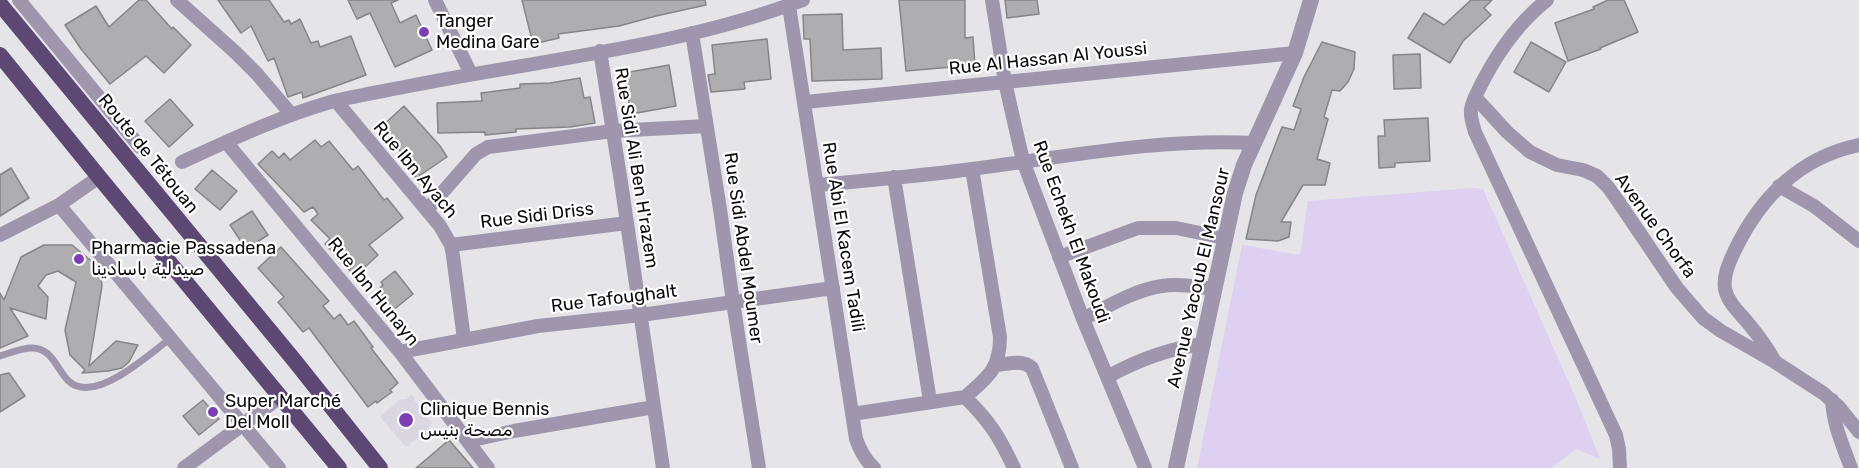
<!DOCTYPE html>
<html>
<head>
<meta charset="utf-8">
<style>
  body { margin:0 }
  canvas { display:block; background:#e5e4e8 }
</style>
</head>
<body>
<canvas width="1859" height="468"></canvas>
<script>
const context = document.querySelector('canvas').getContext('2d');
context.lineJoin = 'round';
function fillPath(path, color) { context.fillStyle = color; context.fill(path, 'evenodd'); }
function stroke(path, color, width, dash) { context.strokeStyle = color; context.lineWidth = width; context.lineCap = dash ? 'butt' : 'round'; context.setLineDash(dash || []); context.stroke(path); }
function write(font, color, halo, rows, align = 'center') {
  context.font = font + ' Rubik,Cairo,sans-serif'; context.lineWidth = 4.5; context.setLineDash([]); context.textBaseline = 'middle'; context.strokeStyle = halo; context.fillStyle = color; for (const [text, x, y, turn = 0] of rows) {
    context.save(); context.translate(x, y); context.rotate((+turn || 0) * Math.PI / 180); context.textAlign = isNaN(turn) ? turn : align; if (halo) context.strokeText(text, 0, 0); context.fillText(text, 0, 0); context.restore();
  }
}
const built = new Path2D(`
  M411 395 414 397 415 401 432 423 425 435 412 442 409 446H405L380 417 400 399H406Z`);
const green = new Path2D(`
  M1473 188 1483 189 1577 401 1600 459 1576 449 1551 468H1197L1242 245 1300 255 1308 201Z`);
const building = new Path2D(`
  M139 0H146L172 29 173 27 191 45 164 73 146 56 110 84 81 49 65 25 96 6 109 27Z
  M218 0H269L284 22 289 20 291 24 300 19 311 43 318 41 320 47 351 36 366 75 303 98 302 92 288 97 274 58 268 61 251 26 241 33Z
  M348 0H398L391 3 400 23 416 15 432 50 395 67 370 13 357 19Z
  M522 0H705L706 5 656 16 619 26 558 34 559 38 533 44Z
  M899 0H965V38L973 37 975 65 906 71Z
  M1005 0H1037L1039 14 1007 18Z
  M1471 0H1492L1484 8 1491 15 1463 41 1450 63 1408 38 1424 13 1444 25Z
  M1608 0H1624L1638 32 1600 48 1601 49 1568 61 1555 23 1594 9 1593 7Z
  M842 14 843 50 881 48 882 79 812 81 810 39H804L803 15Z
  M767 39 771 79 744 82 745 89 711 92 708 75 715 74 712 45Z
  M1322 42 1355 52 1354 69 1348 82 1340 91 1332 90 1324 117 1328 119 1317 159 1330 163 1325 185H1303L1281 222H1291L1289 237 1278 241 1246 239 1256 195 1282 127 1294 130 1301 109 1293 106 1304 77Z
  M1531 42 1566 62 1549 92 1514 72Z
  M1420 54 1421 88 1394 89 1393 55Z
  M669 65 676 106 631 114 624 73Z
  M580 78 584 98 590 97 595 123 570 127 516 129V132L485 135V132L438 133 437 103 482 101 481 93 520 88V84L550 83Z
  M170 99 193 125 169 147 145 121Z
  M404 106 440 146 447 157 416 178 404 161 407 159 380 128Z
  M1428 118 1430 161 1395 163V167L1379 168 1378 136H1385L1384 120Z
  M315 140 321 147 329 141 353 170 358 166 384 200 387 198 403 218 369 245 378 255 355 276 325 244 330 239 311 220 318 214 313 207 304 212 258 164 272 151 279 158 284 153 290 160Z
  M11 168 29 198 0 216V175Z
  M212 170 237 191 220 210 195 189Z
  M252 211 268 235 246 249 230 225Z
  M44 245H72L100 268 102 286 89 366 116 341 138 345 129 362 122 368 108 371 82 373 85 370 70 355 65 330 76 282 58 271 46 275 38 286 48 297 46 319 10 308 28 336 0 348V293L4 300 21 257Z
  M281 247 329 301 323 306 334 319 340 314 348 325 354 321 373 347 371 348 398 383 390 390 392 392 377 403 376 401 368 407 309 328 303 332 278 302 284 297 258 268Z
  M395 271 413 294 392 311 377 291 383 285 381 282Z
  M9 373 25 396 0 412V375Z
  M203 400 219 419 199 435 183 416Z
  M449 440 473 468H416Z`);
const service = new Path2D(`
  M0 356C10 353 21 348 32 348 58 348 58 384 81 387 108 392 149 354 170 339`);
const minor = new Path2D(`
  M19 0 140 147
  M177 0 235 52 257 74 291 114
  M435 0 471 74
  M992 0 1005 82 1023 161 1083 319 1145 468
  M1547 0C1519 22 1500 49 1484 79 1479 89 1473 99 1471 109 1470 117 1473 125 1475 132L1616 435 1619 449 1620 468
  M789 6 856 439C860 450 865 460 874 468
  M692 33 720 209 733 302 759 468
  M600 51 621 182 663 468
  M1475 97 1507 132 1530 152 1557 165 1583 170 1597 176 1608 187 1618 201 1677 288 1703 318 1721 331 1775 362 1823 393 1839 407 1859 432
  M336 101 440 226 451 245 453 256 464 339
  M805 102 1295 53
  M226 142 400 352 488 468
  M182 162C232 139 281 116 334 101 359 95 384 91 409 86 539 60 679 47 803 0
  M894 177 930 401
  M818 185C869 180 921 176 972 169 1064 157 1160 138 1254 143
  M1779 186 1814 206 1859 241
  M59 205 279 468
  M427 210 476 154 488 147 613 131 707 126
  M0 235 59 205 99 177
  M451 245 627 223
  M1059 257 1138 228H1176L1225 238
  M1083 319C1107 307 1134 290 1162 286 1179 283 1197 287 1214 289
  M400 352 538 326 641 315 833 288
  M1774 360C1767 347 1758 335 1748 323 1739 312 1728 303 1725 289 1723 275 1729 263 1735 250 1760 198 1800 157 1859 145
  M997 365C1009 364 1022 359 1032 368L1072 468
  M1107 377C1138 360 1169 348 1204 344
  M965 397C990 422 999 436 1014 468
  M1832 400C1833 424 1843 446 1851 468
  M852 414 965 397C988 377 1000 369 1000 337L972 169
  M468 441 514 431 654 407
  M184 468 280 397`);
const tertiary = new Path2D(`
  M1176 468 1235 193 1244 165 1295 53 1311 0`);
const trunk = new Path2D(`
  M0 4 294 360 380 468
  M0 55 99 177 339 468`);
const markers = [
  [424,32,6,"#7c3fb4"],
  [79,259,6,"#7c3fb4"],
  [213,412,6,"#7c3fb4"],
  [406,420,8,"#7c3fb4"]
];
const poiNames = [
  ["Tanger",436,22],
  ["Medina Gare",436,43],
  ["Pharmacie Passadena",91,249],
  ["صيدلية باسادينا",91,270],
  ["Super Marché",225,402],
  ["Del Moll",225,423],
  ["Clinique Bennis",420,410],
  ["مصحة بنيس",420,431]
];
const streetNames = [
  ["Rue Al Hassan Al Youssi",1048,59,-6],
  ["Route de Tétouan",148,154,51],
  ["Rue Sidi Ali Ben H'razem",636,168,81],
  ["Rue Ibn Ayach",415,170,50],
  ["Rue Sidi Driss",537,216,-7],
  ["Avenue Chorfa",1655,226,54],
  ["Rue Echekh El Makoudi",1071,232,70],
  ["Rue Abi El Kacem Tadili",843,237,81],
  ["Rue Sidi Abdel Moumer",743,248,82],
  ["Avenue Yacoub El Mansour",1199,278,-77],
  ["Rue Ibn Hunayn",373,292,51],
  ["Rue Tafoughalt",614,299,-7]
];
fillPath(built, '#dbd7e1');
fillPath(green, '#ded0f1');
fillPath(building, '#aeadb0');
stroke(building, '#868588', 1.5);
stroke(service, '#9f96ad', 7);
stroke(minor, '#9f96ad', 14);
stroke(tertiary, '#9f96ad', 16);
stroke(trunk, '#5c4873', 16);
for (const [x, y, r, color] of markers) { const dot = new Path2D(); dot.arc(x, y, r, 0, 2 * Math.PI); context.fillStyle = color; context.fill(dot); stroke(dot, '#fff', 2); }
write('18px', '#0b0b0c', '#fff', poiNames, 'left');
write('18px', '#0b0b0c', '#fff', streetNames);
</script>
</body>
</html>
